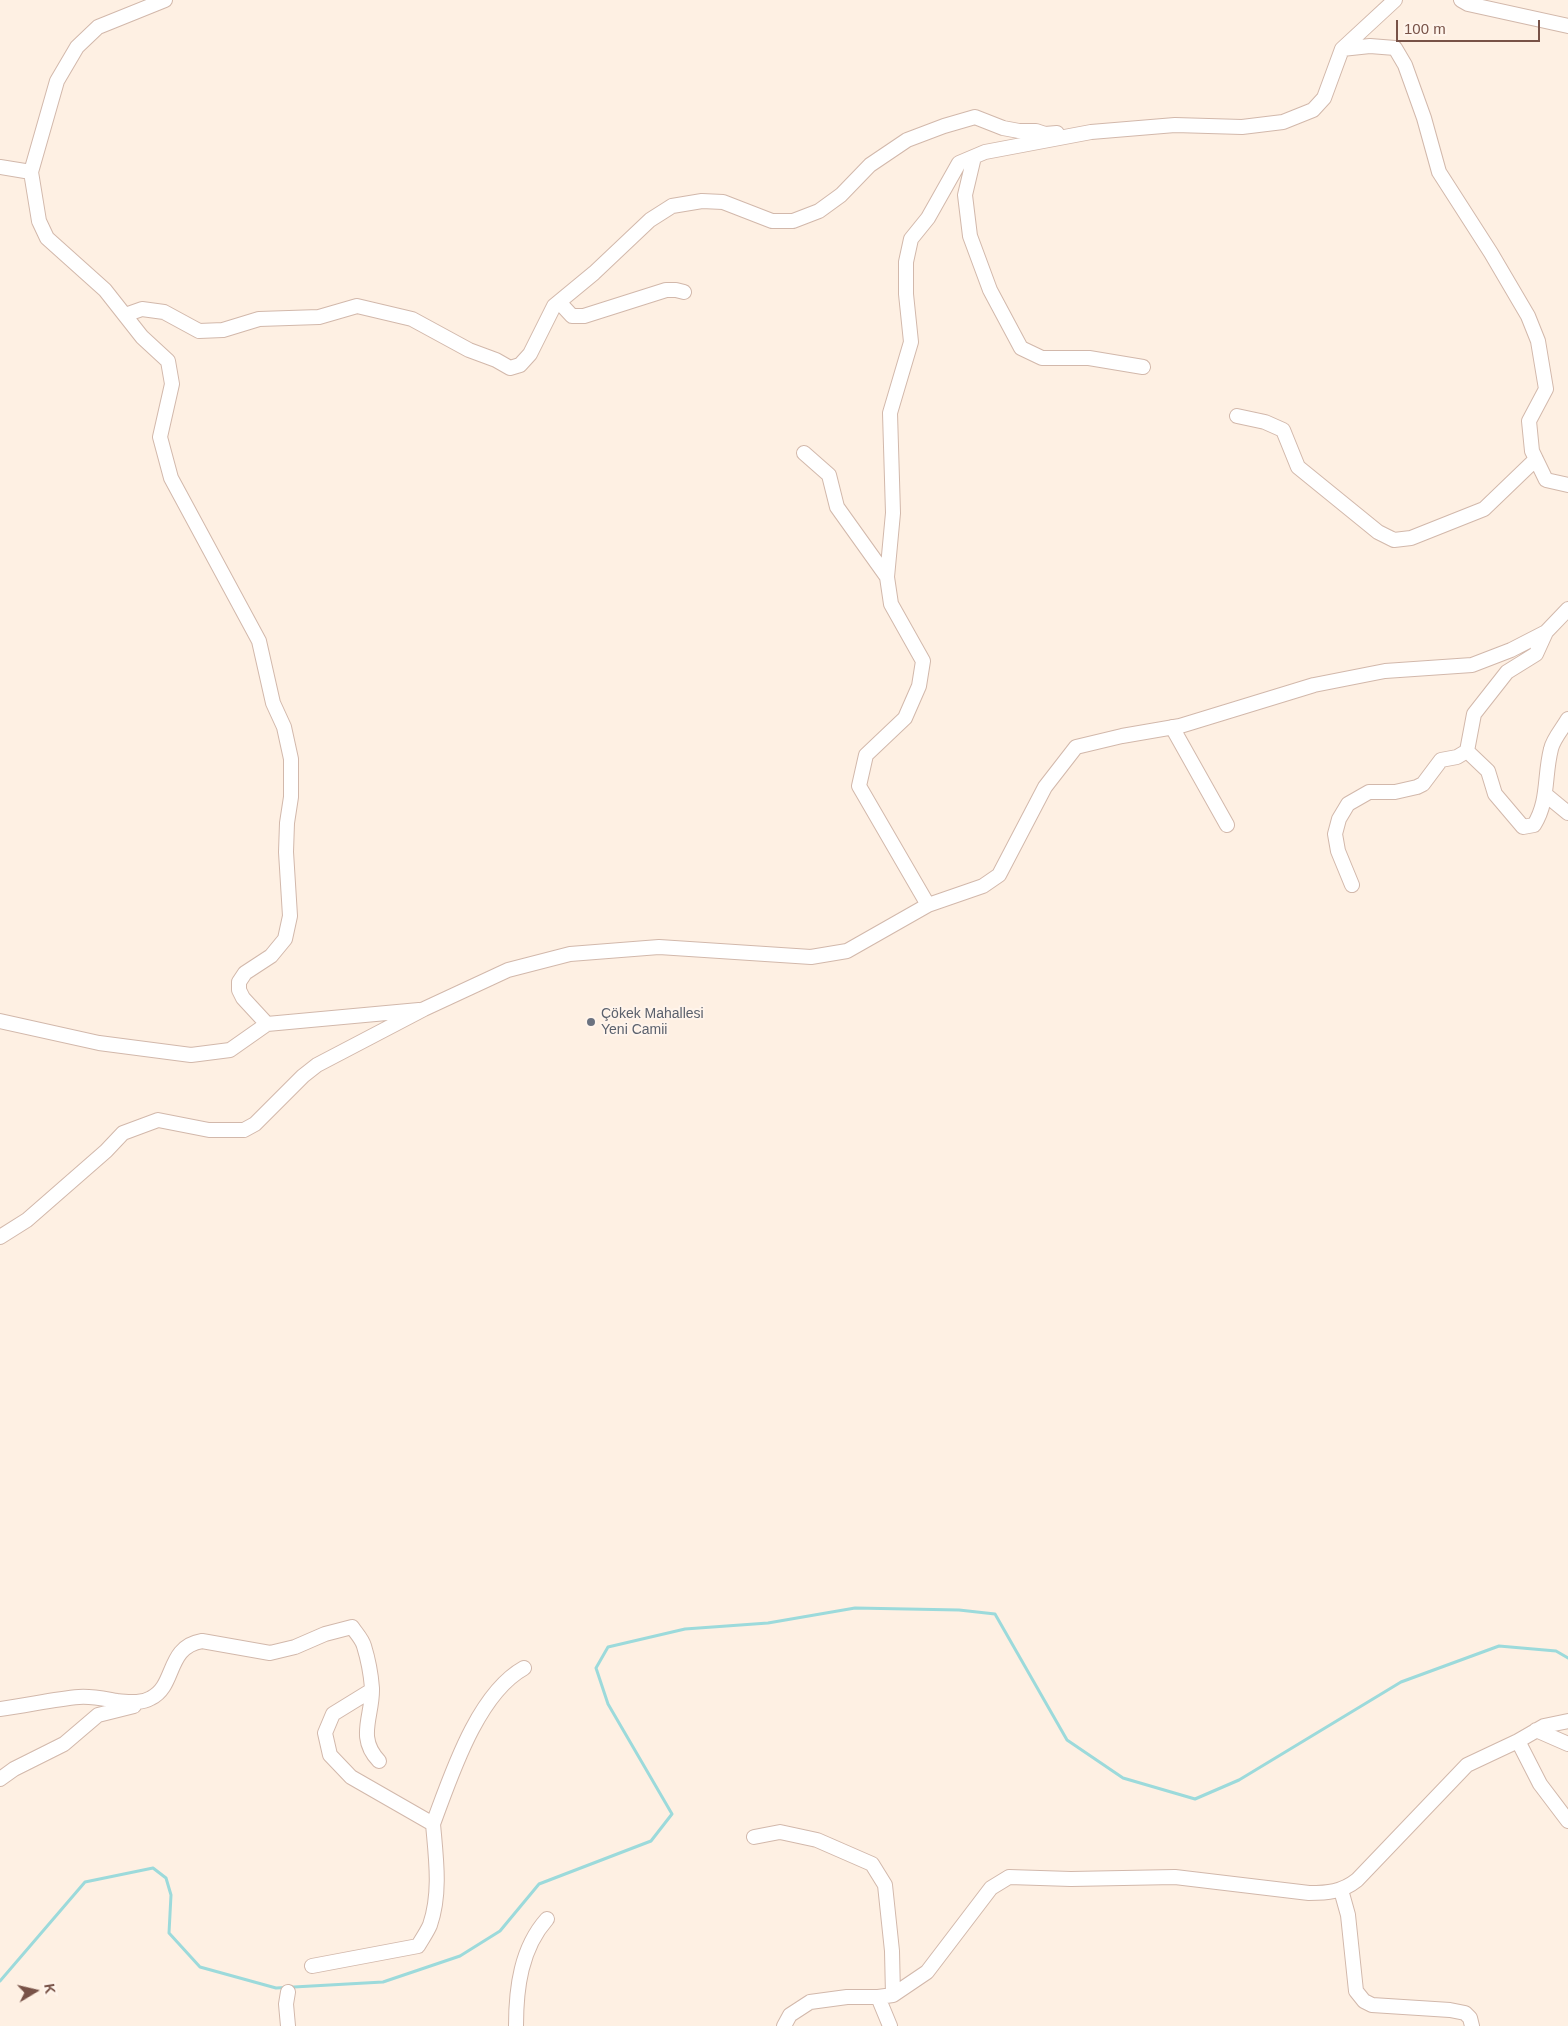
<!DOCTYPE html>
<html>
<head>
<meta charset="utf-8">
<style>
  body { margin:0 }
  #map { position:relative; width:1568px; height:2026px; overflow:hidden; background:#fef0e3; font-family:Helvetica,sans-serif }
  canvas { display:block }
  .north { position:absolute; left:10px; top:1966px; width:50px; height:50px; -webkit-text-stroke:4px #fff4eb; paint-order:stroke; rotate:81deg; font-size:14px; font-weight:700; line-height:20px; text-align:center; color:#785247 }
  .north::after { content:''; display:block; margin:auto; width:18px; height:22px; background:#785247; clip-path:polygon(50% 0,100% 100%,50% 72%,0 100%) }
  .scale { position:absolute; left:1396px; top:20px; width:144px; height:22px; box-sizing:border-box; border:2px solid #785247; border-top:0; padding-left:6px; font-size:15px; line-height:18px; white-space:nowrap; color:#785247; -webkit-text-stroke:4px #fff4eb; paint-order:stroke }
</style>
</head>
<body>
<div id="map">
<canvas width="1568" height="2026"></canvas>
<div class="north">K</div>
<div class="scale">100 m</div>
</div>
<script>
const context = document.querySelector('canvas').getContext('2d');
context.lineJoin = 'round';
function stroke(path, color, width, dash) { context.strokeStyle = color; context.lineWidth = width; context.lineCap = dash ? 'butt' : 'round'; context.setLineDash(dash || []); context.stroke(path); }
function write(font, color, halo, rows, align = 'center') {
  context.font = font + ' Helvetica,sans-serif'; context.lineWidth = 4; context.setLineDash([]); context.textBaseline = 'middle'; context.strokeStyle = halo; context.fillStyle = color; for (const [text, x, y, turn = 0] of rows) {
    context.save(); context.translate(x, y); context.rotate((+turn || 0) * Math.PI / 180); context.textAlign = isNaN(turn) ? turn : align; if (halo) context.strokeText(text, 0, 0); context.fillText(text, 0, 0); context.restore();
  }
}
const stream = new Path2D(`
  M0 1981 85 1882 153 1868 166 1878 171 1895 169 1933 200 1967 276 1988 383 1982 460 1956 500 1931 539 1884 651 1841 672 1814 608 1704 596 1668 608 1647 685 1629 768 1623 855 1608 959 1610 995 1614 1067 1740 1123 1778 1195 1799 1239 1780 1401 1682 1499 1646 1556 1651 1568 1658`);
const minor = new Path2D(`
  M165 0 98 27 77 47 57 81 31 172 39 221 47 238 105 290 142 337 168 361 172 384 160 437 171 478 259 641 273 703 284 727 291 759V797L287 823 286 852 290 916 285 939 271 956 245 973 239 982V990L243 998 267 1024
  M1461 0 1468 4 1568 26
  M1342 49 1370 46 1395 48 1405 65 1424 118 1439 172 1491 253 1528 316 1538 341 1546 389 1529 421 1532 451 1546 480 1568 485
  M974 157 965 195 970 236 990 290 1021 348 1042 358H1089L1143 367
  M0 167 31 172
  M559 302 572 316H584L666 290H676L684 292
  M125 315 142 309 164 312 199 331 223 330 259 319 319 317 357 306 412 319 469 350 496 360 510 368 520 365 530 354 554 306 594 273 650 220 672 206 702 201 723 202 772 221H793L819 211 841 195 870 165 907 140 944 126 975 117 1003 128 1019 131H1036L1045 134 1057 133
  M1237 416 1265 422 1283 430 1298 467 1378 532 1394 540 1411 538 1484 509 1536 459
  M804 453 829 475 837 507 887 577
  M1546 632 1536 654 1507 672 1474 714 1467 751 1488 771 1495 794 1523 827 1534 825C1549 801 1544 776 1551 749 1553 739 1563 728 1568 719
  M1172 727 1227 825
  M1546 795 1568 813
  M1352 885 1338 851 1335 834 1339 819 1348 804 1369 792H1395L1417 787 1423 784 1441 760 1457 757 1467 751
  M928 905 859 786 866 755 905 718 919 686 923 661 891 604 887 577 893 513 890 413 911 342 906 294V262L911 239 928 218 959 163 985 152 1091 132 1175 125 1242 127 1283 122 1313 110 1324 98 1342 49 1395 0
  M0 1021 99 1043 191 1055 230 1050 267 1024 419 1010
  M0 1237 27 1220 106 1151 123 1133 158 1120 209 1130H244L255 1124 303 1076 317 1065 424 1009 508 970 570 954 659 947 811 957 847 951 928 905 983 886 999 875 1045 787 1076 747 1122 736 1180 726 1314 685 1385 671 1472 665 1511 650 1546 632 1568 609
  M0 1709C26 1706 53 1699 79 1697 92 1696 105 1699 117 1701 129 1702 141 1704 151 1698 176 1686 166 1647 202 1641L270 1653 295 1647 325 1634 352 1627C356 1633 362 1639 364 1646 368 1659 371 1675 372 1688 373 1716 356 1737 379 1761
  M1536 1730 1568 1744
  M1518 1741 1540 1784 1568 1821
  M0 1779 14 1769 64 1744 98 1715 134 1706
  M433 1824C451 1776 477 1694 524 1668
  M754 1837 780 1832 817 1840 872 1864 885 1885 892 1951 893 1995
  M1341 1890 1348 1915 1356 1991 1364 2001 1372 2005 1450 2010 1465 2013 1470 2018 1472 2026
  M312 1966 418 1946C422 1939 427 1932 430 1925 441 1893 436 1858 433 1824L351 1777 330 1755 325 1733 333 1714 372 1690
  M878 1997 890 2026
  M288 2026 286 2004 288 1992
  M516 2026C516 1988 521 1948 547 1919
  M784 2026 790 2015 810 2002 847 1997H878L893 1995 927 1972 991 1888 1009 1877 1071 1879 1175 1877 1309 1893C1327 1893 1342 1892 1357 1880L1467 1765 1518 1741 1544 1726 1568 1721`);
const markers = [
  [591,1022,5,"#6b7280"]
];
const worshipNames = [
  ["Çökek Mahallesi",601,1014],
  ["Yeni Camii",601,1030]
];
stroke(stream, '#9cdadb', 3);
stroke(minor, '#d2b8ab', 16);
stroke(minor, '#fff', 14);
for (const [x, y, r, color] of markers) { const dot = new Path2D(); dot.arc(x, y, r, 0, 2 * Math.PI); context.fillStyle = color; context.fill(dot); stroke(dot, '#fff4eb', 2); }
write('14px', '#5b616d', '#fff4eb', worshipNames, 'left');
</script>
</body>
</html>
